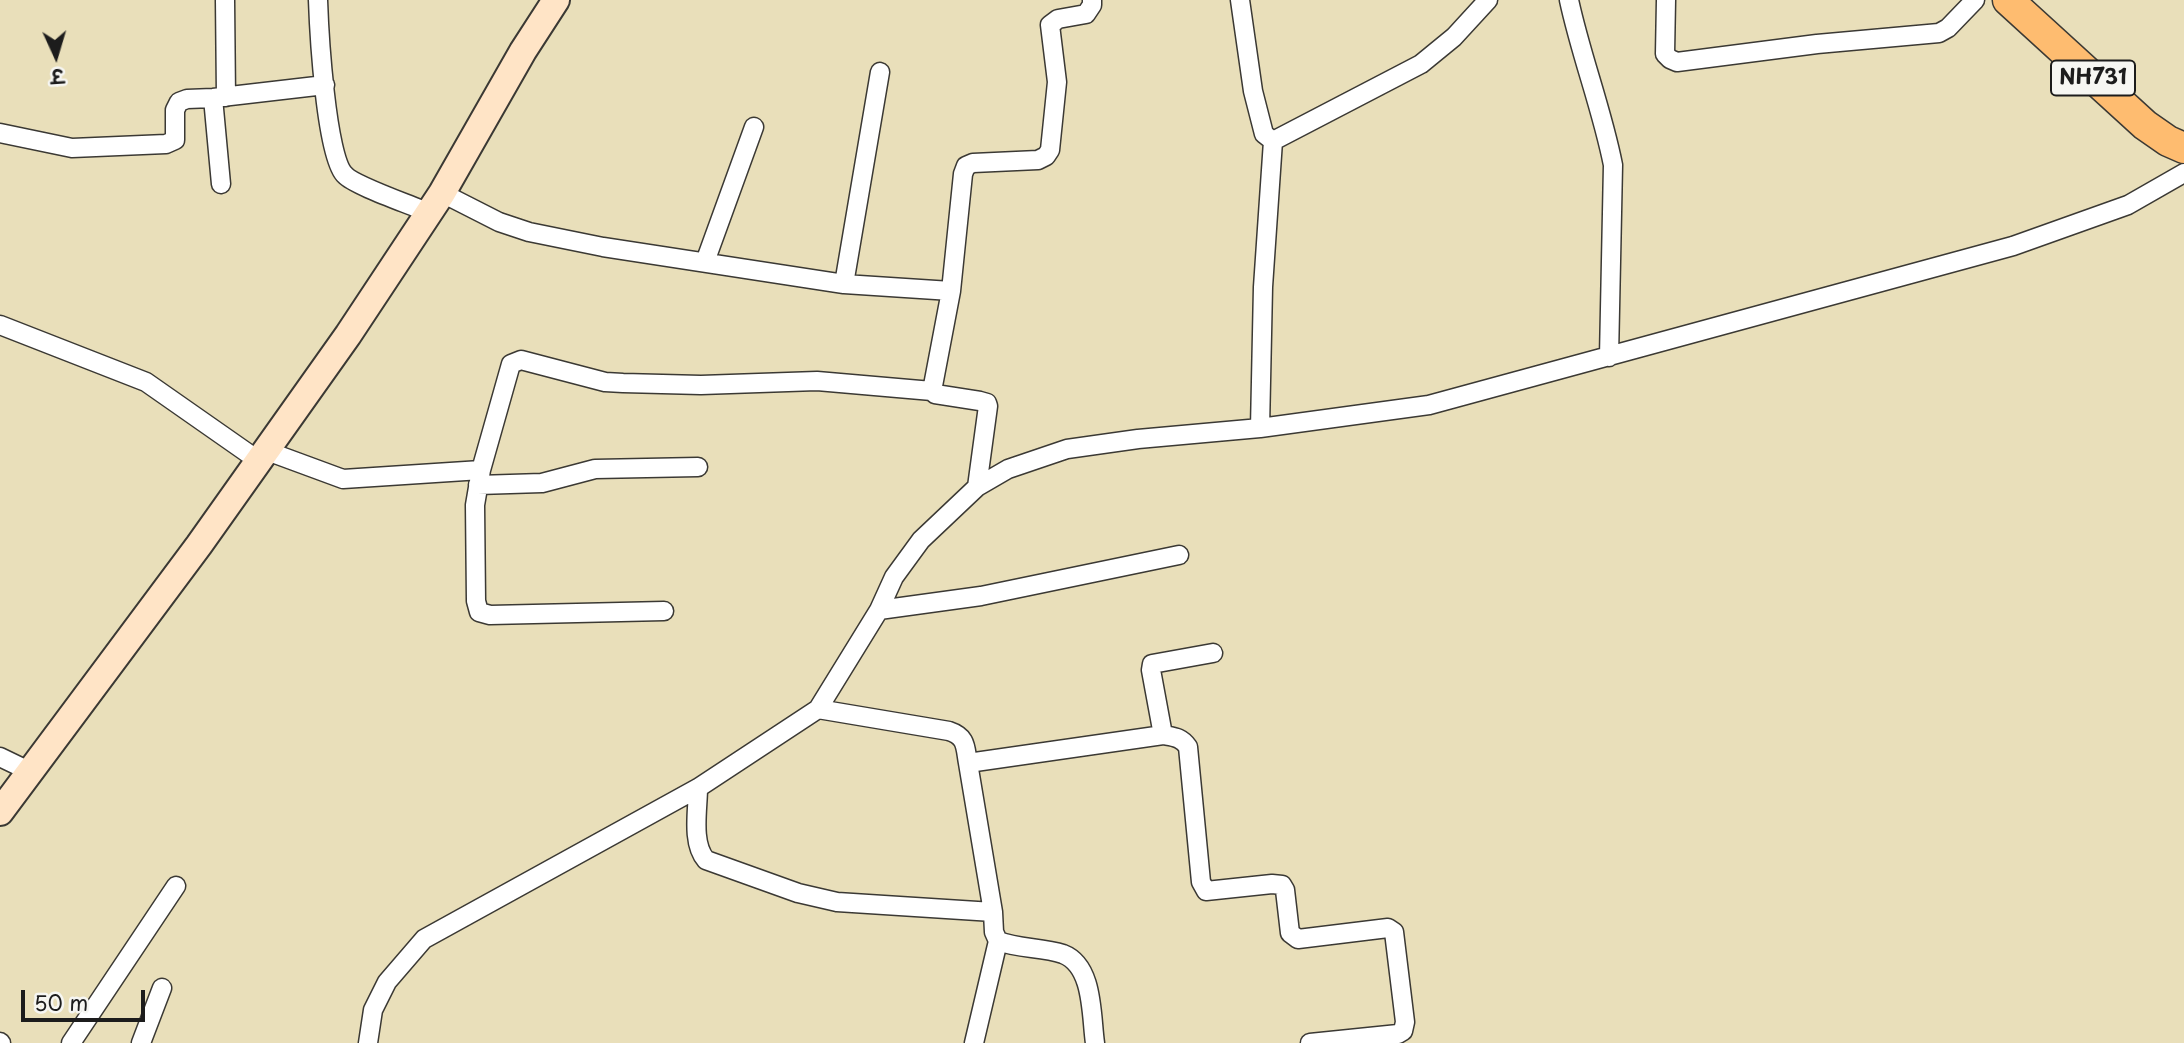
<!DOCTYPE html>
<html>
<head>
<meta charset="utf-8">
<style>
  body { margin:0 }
  #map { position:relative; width:2184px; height:1043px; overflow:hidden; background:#e9dfba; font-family:"Playpen Sans","Playpen Sans Deva",sans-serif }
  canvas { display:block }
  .north { position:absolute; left:21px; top:21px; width:70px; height:70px; -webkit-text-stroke:5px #f6f6f2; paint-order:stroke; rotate:176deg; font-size:19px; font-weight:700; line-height:28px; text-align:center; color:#1c1c1c }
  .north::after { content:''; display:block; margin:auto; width:24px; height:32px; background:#1c1c1c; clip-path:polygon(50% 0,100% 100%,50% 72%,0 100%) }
  .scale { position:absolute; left:21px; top:990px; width:124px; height:32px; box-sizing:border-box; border:4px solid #1c1c1c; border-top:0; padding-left:9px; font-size:21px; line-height:24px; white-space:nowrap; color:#1c1c1c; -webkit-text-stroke:5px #f6f6f2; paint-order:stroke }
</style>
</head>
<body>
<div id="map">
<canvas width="2184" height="1043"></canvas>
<div class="north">उ</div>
<div class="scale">50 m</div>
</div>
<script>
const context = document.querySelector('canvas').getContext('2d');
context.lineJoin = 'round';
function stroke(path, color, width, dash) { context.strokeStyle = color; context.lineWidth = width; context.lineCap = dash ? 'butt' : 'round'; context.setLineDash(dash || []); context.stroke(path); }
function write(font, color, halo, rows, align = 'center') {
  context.font = font + ' "Playpen Sans",sans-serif'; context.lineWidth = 5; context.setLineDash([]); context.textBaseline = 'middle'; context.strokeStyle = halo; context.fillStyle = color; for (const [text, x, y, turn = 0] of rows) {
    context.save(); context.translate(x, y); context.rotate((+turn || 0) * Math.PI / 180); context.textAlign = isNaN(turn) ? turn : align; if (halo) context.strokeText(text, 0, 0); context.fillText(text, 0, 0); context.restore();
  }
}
const minor = new Path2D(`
  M225 0 226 97
  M318 0C319 30 326 158 345 175 355 186 412 205 429 213
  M1240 0 1253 91 1264 134 1273 141 1421 64 1454 37 1488 0
  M1569 0C1581 56 1602 109 1613 165L1609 357
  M1666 0 1665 54 1670 59 1677 62 1817 44 1939 33 1948 28 1975 0
  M213 98 221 184
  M0 133 72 148 166 144 175 140V110L179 102 187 99 213 98 325 85
  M442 193 499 222 529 232 603 247 844 284 951 291
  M705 262 754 127
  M844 284 880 72
  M0 325 146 382 259 461
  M1260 428 1263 287 1273 141
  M267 451 343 479 481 470
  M478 485 542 483 595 469 698 467
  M977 487 988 406 987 403 980 401 935 394 932 391 951 291 963 174 966 166 973 163 1038 160 1046 156 1050 150 1057 82 1050 25 1058 19 1086 14 1092 5V0
  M879 610 981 596 1179 555
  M664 611 490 615 479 612 476 601 475 505 481 470 511 364 521 360 605 382 623 383 701 385 817 381 932 391
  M818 709 949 731C967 737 965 747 968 763L993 912 994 932 998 941C1019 949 1042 947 1063 954 1094 966 1091 1016 1095 1043
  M1163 735 1151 670 1152 664 1213 653
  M0 757 29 771
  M968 763 1163 735C1174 737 1181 737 1188 747L1201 882 1206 891 1272 884 1282 885 1285 890 1290 933 1298 939 1388 928 1394 932 1405 1022 1403 1031 1398 1034 1310 1043
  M698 788C698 809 691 843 706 860L798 893 837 902 993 912
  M0 1042 1 1043
  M71 1043 176 886
  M141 1043 162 988
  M368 1043 373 1010 387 982 424 939 698 788 818 709 879 610 894 577 921 540 977 487 1008 469 1067 449 1138 439 1260 428 1429 405 2013 246 2128 205 2184 173
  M974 1043 998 941`);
const secondary = new Path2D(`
  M0 812 199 545 348 335 442 193 523 51 556 0`);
const trunk = new Path2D(`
  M2008 0 2145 125 2168 141 2184 148`);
const shields = [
  [2093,78,84]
];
const shieldNames = [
  ["NH731",2093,78]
];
stroke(minor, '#3b3934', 21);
stroke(secondary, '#3b3934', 30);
stroke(trunk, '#3b3934', 33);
stroke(minor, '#fff', 18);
stroke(secondary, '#ffe4c6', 26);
stroke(trunk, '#febc70', 30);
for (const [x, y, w] of shields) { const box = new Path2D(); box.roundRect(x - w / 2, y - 17.5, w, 35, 5); context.fillStyle = '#f6f6f2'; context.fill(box); stroke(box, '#1c1c1c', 2); }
write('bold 21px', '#1c1c1c', null, shieldNames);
</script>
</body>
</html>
